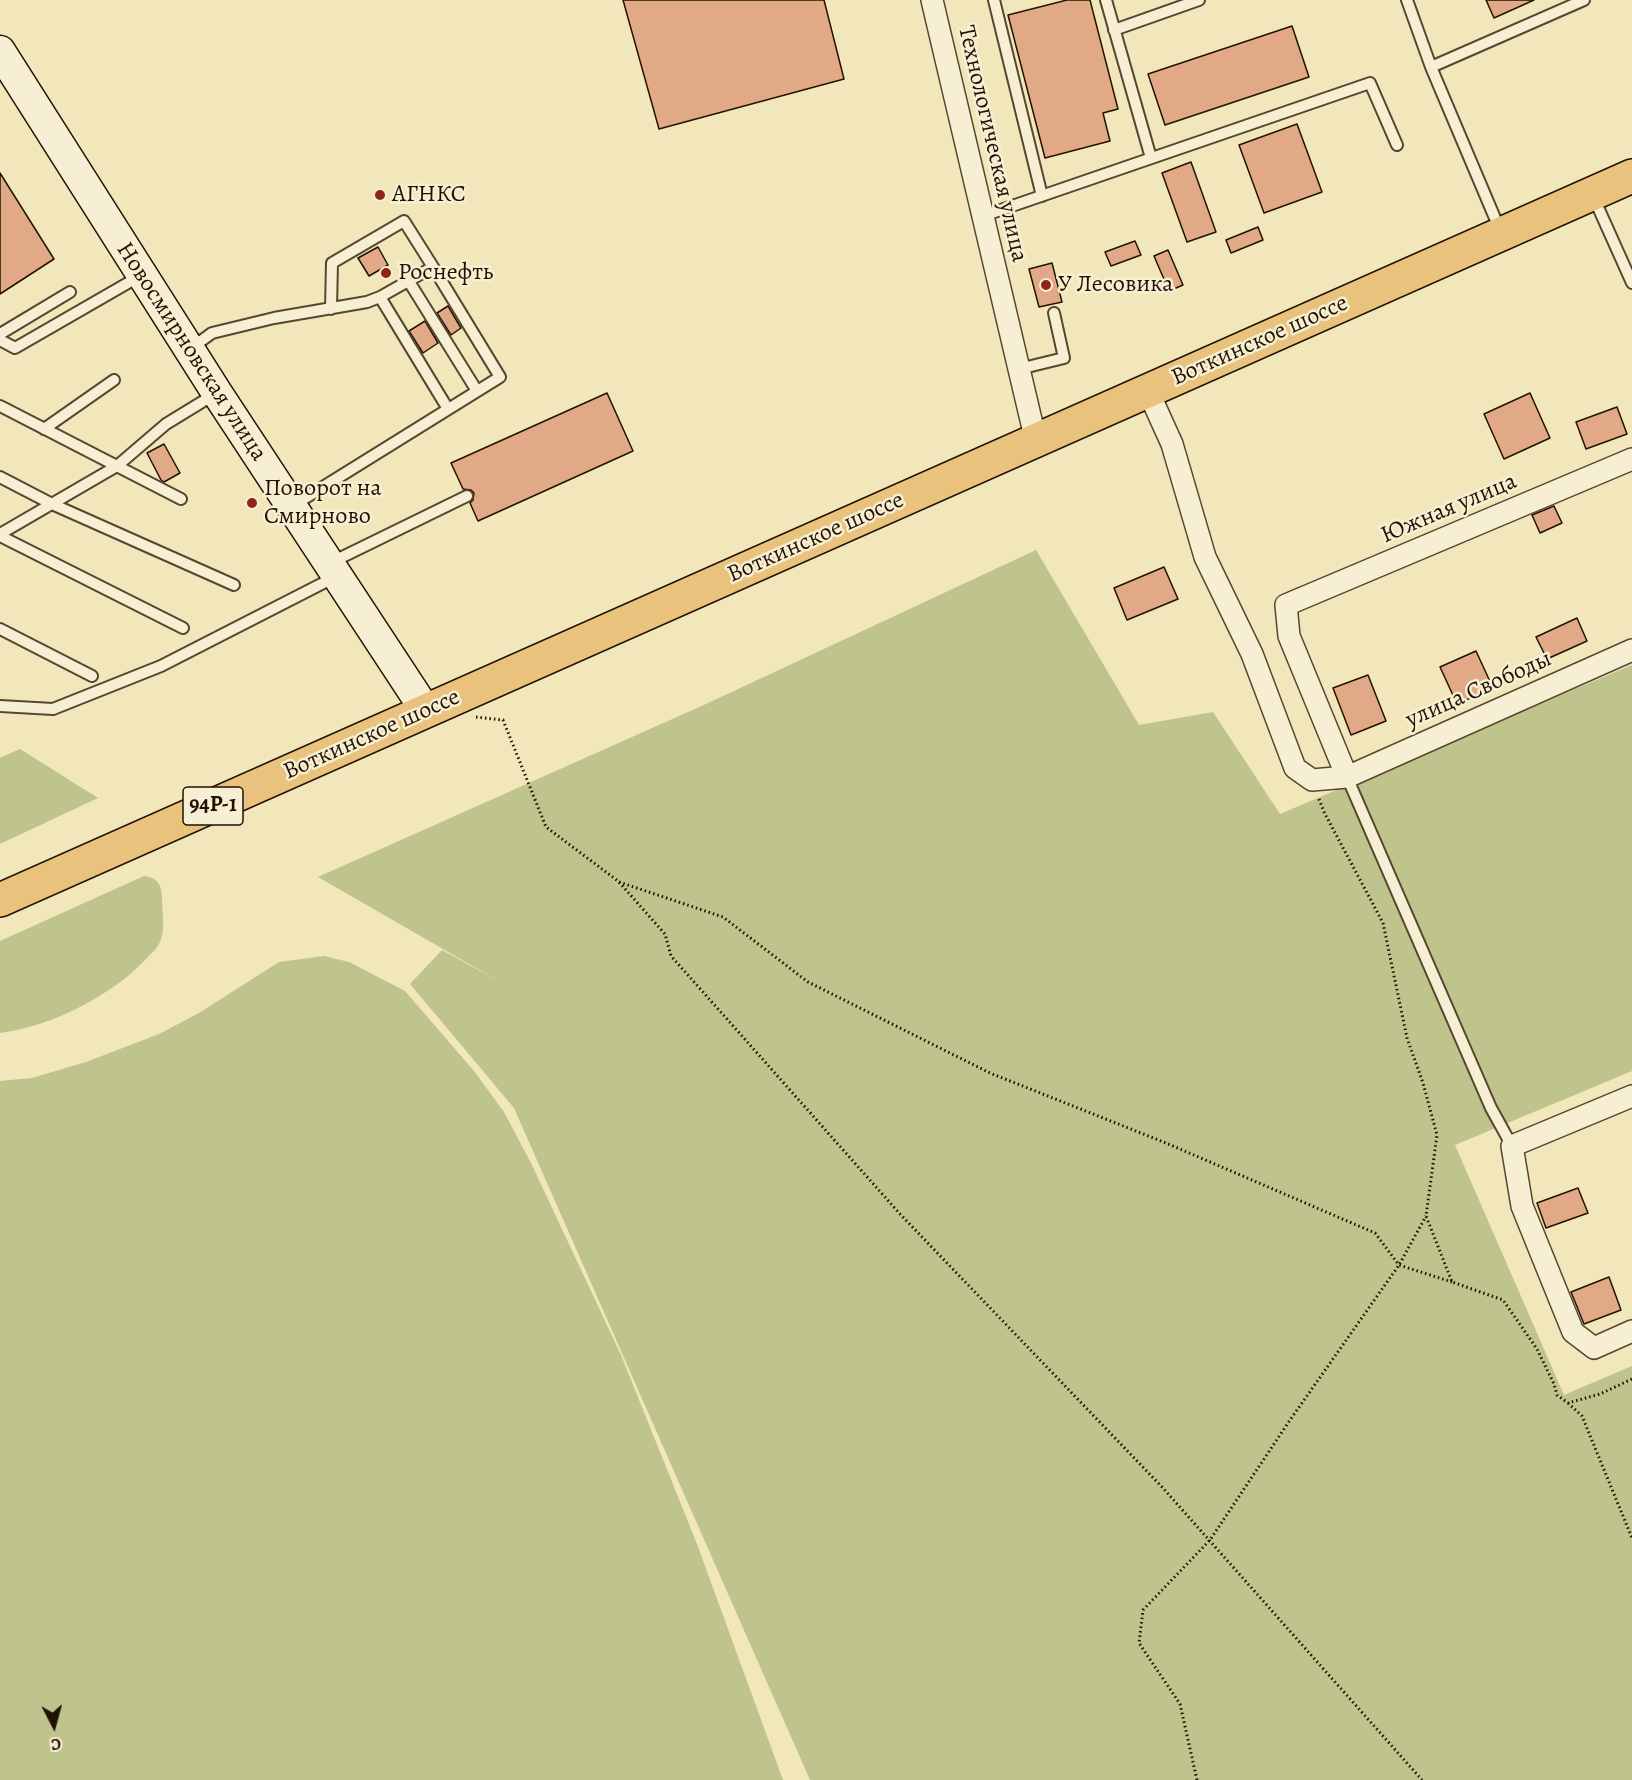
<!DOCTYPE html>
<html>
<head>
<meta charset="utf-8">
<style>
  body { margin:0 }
  #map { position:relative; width:1632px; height:1780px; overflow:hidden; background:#f2e6bb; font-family:Alegreya,serif }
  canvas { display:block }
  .north { position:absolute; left:24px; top:1696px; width:60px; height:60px; -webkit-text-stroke:4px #f7efd3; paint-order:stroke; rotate:174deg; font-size:16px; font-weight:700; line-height:24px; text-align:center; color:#221202 }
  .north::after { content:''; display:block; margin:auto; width:21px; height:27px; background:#221202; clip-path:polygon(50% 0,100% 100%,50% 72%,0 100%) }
</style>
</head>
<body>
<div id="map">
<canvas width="1632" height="1780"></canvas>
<div class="north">С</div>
</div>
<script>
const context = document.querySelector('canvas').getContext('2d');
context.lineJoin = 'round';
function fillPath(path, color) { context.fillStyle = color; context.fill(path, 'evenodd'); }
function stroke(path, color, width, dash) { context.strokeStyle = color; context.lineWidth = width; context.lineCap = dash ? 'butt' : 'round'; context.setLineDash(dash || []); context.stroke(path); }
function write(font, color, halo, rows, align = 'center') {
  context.font = font + ' Alegreya,serif'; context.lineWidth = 5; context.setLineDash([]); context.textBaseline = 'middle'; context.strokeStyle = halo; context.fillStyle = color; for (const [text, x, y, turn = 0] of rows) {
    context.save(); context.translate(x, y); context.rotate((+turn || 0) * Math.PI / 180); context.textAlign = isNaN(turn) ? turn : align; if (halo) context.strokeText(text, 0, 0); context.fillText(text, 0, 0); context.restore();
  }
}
const green = new Path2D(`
  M1036 550 1139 725 1213 712 1280 814 1632 665V1071L1455 1145 1564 1395 1632 1366V1780H810L514 1108 410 984 442 950 502 983 318 877 706 704Z
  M20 749 98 798 0 844V758Z
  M144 876C157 877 162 885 162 898 162 911 166 932 159 944 157 949 150 954 147 958 113 995 50 1027 0 1033V941Z
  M324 956 349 962 405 991 474 1071 504 1112 531 1163 621 1355 697 1544 783 1780H0V1081L32 1078 86 1062 159 1034 199 1013 279 962Z`);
const building = new Path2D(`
  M623 0H824L844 79 659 129Z
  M1067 0H1090L1118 109 1103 113 1110 141 1045 158 1008 15Z
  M1486 0H1534L1494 18Z
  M1292 26 1309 77 1165 125 1148 74Z
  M1297 124 1322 192 1264 213 1239 145Z
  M1191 162 1216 232 1187 242 1162 173Z
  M0 173 54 259 0 294Z
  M1258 227 1263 240 1231 253 1226 240Z
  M1135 241 1141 255 1111 266 1105 252Z
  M378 247 388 265 369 276 358 258Z
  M1168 250 1183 285 1169 291 1154 256Z
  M1052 263 1062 302 1039 307 1029 269Z
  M448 306 461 328 451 335 437 313Z
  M425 321 438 343 423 353 409 331Z
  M607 393 633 451 478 521 470 503 473 500 474 493 471 490 463 489 451 463Z
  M1530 393 1550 438 1504 459 1484 414Z
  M1617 407 1627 434 1586 449 1576 422Z
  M164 444 180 473 164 482 161 480 147 453Z
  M1554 506 1562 523 1540 533 1532 515Z
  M1164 567 1178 599 1127 620 1114 588Z
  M1577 618 1587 641 1547 659 1536 637Z
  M1476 651 1493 688 1457 704 1440 667Z
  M1368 675 1386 721 1351 735 1333 688Z
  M1578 1188 1588 1213 1546 1228 1537 1203Z
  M1609 1277 1621 1310 1584 1324 1571 1292Z`);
const path = new Path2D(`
  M476 717 503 720 546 827 618 881 665 934 671 956 900 1214 1162 1487 1422 1780
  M1319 799 1324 812 1383 923 1407 1038 1423 1083 1437 1135 1426 1216 1452 1282 1503 1300 1537 1349 1554 1384 1557 1395 1568 1403 1600 1394 1632 1379
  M619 882 723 917 808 982 990 1073 1166 1143 1375 1233 1399 1265 1452 1282
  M1568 1403 1582 1416 1632 1538
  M1197 1780 1180 1704 1139 1643 1143 1610 1210 1540 1290 1420 1399 1265 1426 1216`);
const lane = new Path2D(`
  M994 0 1042 196
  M1106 0 1151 158
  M1407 0 1431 67
  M1114 30 1199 0
  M1593 196 1632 283
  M983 216 1370 83 1397 145
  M1500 230 1431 67 1584 0
  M408 280 477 391
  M380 297 448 409
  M331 309 332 263 404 221 433 267
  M0 334 70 292
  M0 340 15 348 140 276
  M190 349 212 333 274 318 367 302 380 297 433 267 500 377 294 505
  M1019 369 1064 358 1054 313
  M0 406 181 499
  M44 429 114 380
  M0 477 52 504 234 585
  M0 534 117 466 166 424 215 394
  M0 536 183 628
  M332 562 467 496
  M0 629 92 676
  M0 706 53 709 161 666 335 577
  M1347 777 1491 1108 1512 1146`);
const street = new Path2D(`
  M932 0 1036 441
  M1148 391 1172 444 1205 557 1252 654 1295 768 1312 780 1347 777 1632 650
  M1347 777 1289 636 1286 605 1632 459
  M1632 1096 1512 1146 1522 1206 1573 1332 1594 1348 1632 1331`);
const secondary = new Path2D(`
  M0 51 217 393 426 711`);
const primary = new Path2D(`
  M0 900 1632 176`);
const markers = [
  [380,195,6,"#8f2418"],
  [386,273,6,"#8f2418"],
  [1046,285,6,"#8f2418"],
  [252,503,6,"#8f2418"]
];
const shields = [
  [213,806,60]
];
const shieldNames = [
  ["94Р-1",213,806]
];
const streetNames = [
  ["Технологическая улица",992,144,77],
  ["Воткинское шоссе",1260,341,-24],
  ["Новосмирновская улица",191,352,57],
  ["Южная улица",1449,509,-23],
  ["Воткинское шоссе",816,538,-24],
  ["улица Свободы",1479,690,-24],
  ["Воткинское шоссе",372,735,-24]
];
const poiNames = [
  ["АГНКС",392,195],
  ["Роснефть",398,273],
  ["У Лесовика",1058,285],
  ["Поворот на",264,489],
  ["Смирново",264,517]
];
fillPath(green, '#bfc38c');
fillPath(building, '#e1a986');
stroke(building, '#221202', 1.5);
stroke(lane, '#564730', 14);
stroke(street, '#564730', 24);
stroke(secondary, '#221202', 33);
stroke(primary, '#221202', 36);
stroke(path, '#221202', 3, [1.5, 3]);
stroke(lane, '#f7efd3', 10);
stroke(street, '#f7efd3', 21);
stroke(secondary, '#f7efd3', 30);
stroke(primary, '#e9c37e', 33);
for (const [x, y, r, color] of markers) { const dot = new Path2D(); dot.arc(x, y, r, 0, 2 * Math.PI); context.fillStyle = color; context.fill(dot); stroke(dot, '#f7efd3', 2); }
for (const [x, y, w] of shields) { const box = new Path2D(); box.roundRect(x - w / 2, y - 19, w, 38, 4.5); context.fillStyle = '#f7efd3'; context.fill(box); stroke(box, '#221202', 1.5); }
write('bold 22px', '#221202', null, shieldNames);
write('24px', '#221202', '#f7efd3', streetNames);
write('24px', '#221202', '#f7efd3', poiNames, 'left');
</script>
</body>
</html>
